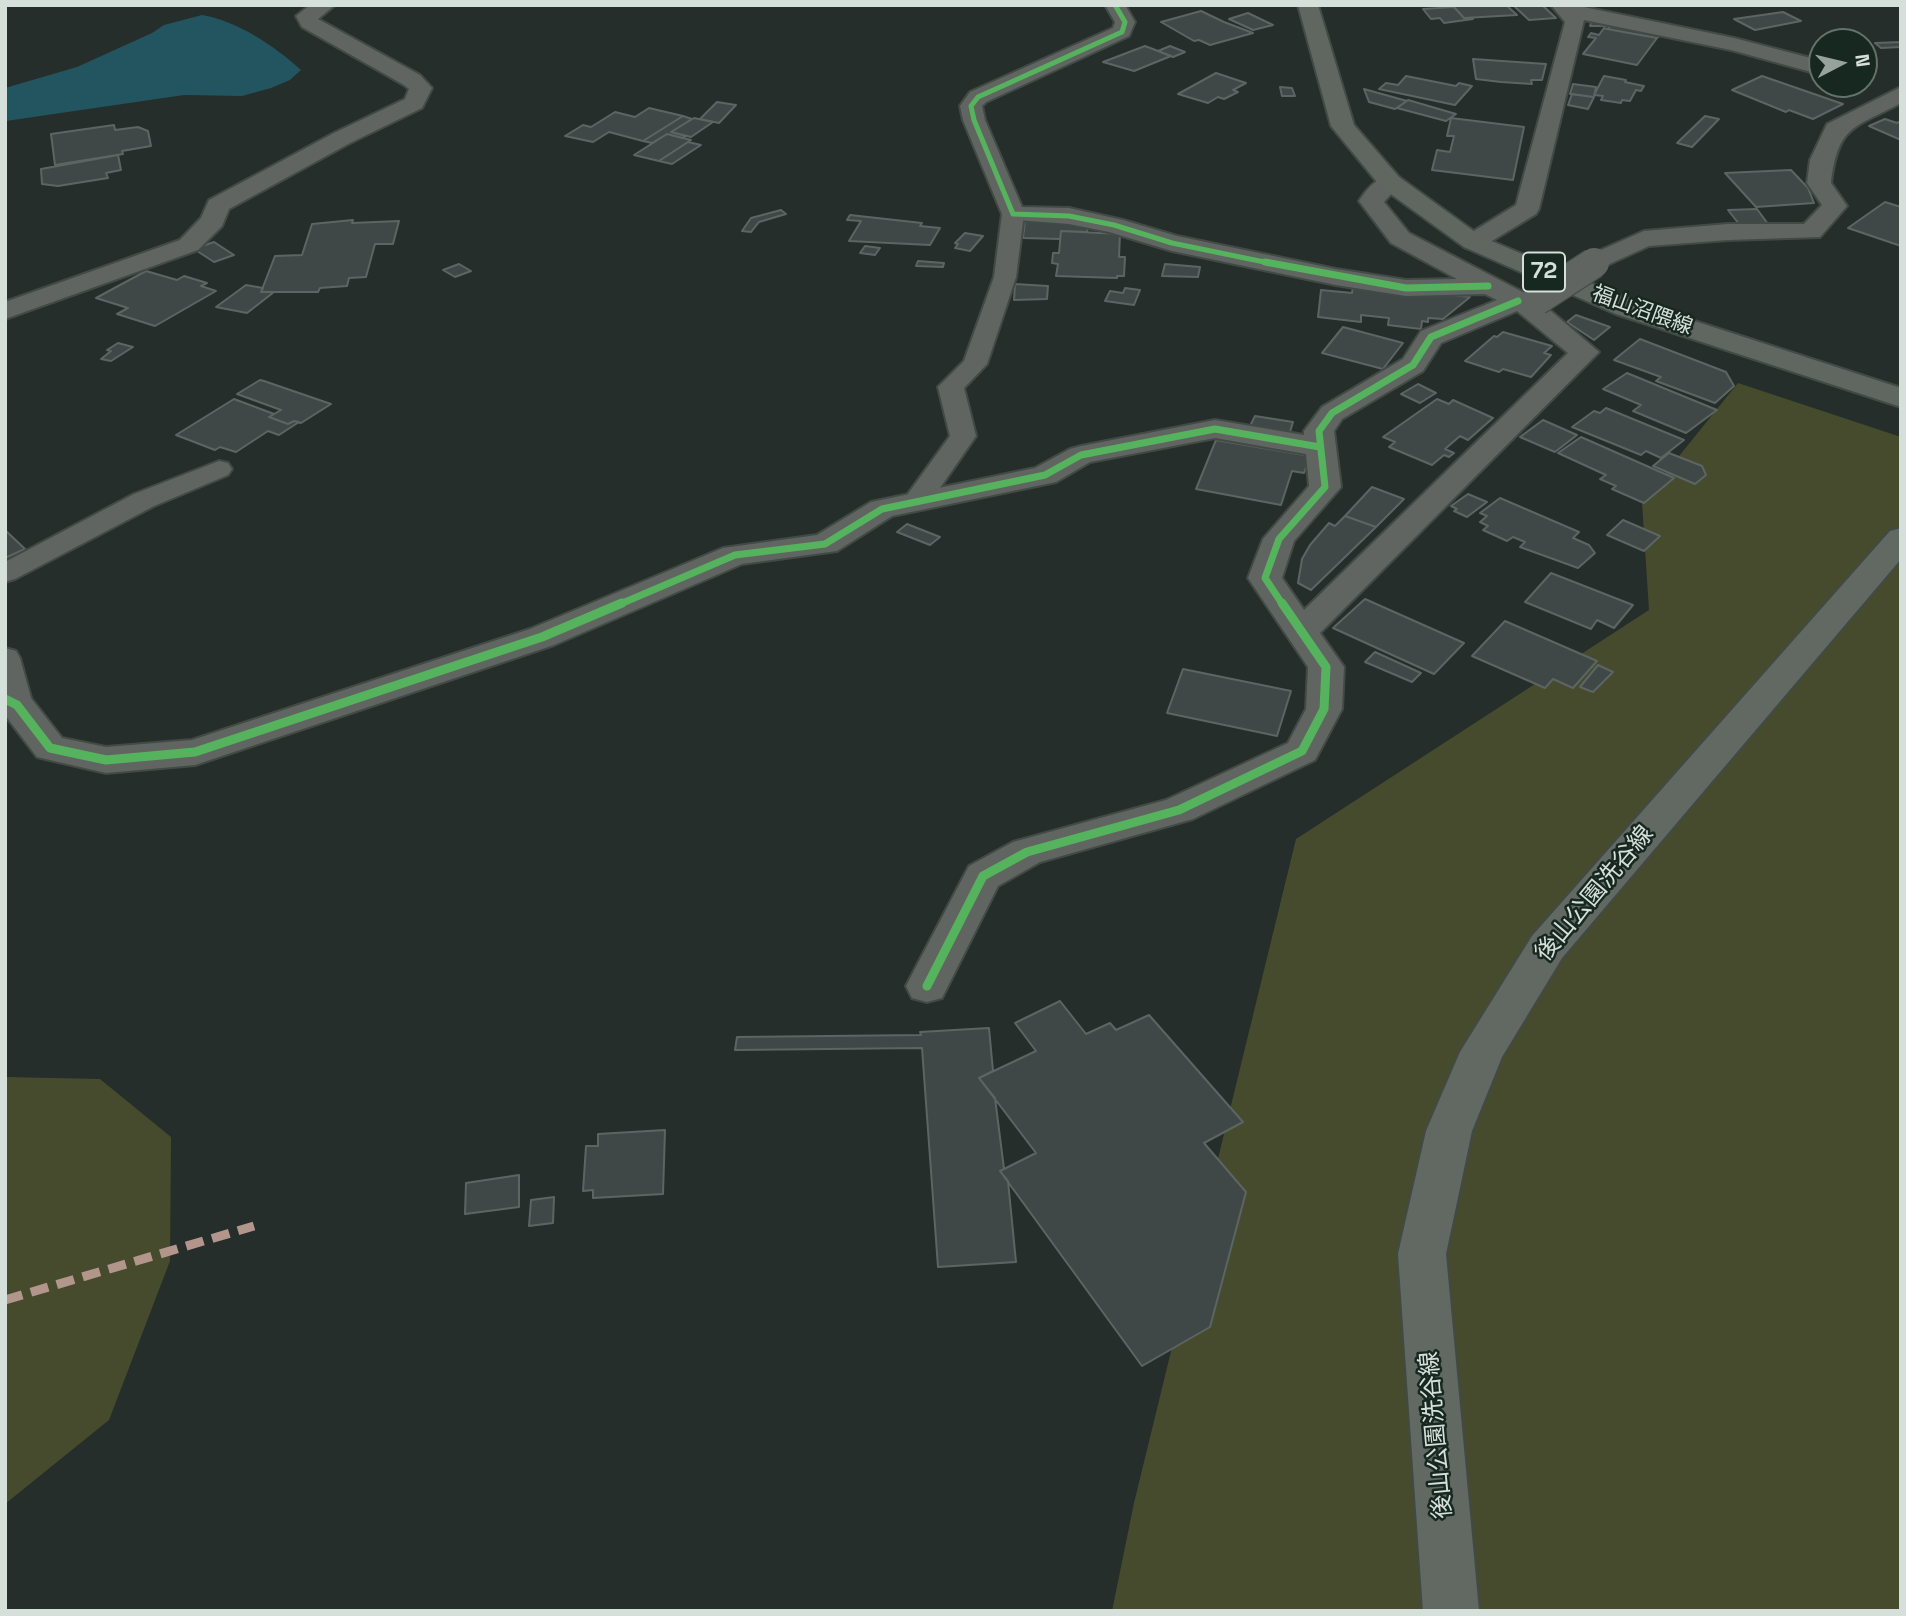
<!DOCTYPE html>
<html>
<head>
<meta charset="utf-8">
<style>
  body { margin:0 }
  #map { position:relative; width:1906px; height:1616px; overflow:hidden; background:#252e2a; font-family:"Space Grotesk",sans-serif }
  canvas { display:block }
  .frame { position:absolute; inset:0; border:7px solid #d6e0db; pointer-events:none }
  .north { position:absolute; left:1808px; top:28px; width:70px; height:70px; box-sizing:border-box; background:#172820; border:2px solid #63726b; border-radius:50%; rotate:83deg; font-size:19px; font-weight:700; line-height:28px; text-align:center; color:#d6e0db }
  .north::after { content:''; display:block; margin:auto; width:24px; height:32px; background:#98a29d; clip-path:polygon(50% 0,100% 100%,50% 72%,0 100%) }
</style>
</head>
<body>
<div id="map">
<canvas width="1906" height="1616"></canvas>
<div class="frame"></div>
<div class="north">N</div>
</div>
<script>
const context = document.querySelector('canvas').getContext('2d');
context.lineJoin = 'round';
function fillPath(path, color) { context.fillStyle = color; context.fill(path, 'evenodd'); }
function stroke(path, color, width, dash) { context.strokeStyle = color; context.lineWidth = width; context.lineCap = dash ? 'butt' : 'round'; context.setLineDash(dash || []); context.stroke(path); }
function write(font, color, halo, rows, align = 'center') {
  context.font = font + ' "Space Grotesk","Noto Sans JP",sans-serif'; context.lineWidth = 5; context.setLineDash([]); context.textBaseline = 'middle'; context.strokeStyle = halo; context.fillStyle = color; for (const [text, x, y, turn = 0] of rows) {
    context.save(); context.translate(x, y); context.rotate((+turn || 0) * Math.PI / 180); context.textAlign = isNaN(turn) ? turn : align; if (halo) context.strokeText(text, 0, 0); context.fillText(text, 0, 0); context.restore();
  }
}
const green = new Path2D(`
  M1738 383 1901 437V1611H1112L1134 1503 1296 839 1649 610 1642 502Z
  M5 1077 100 1079 171 1137 170 1261 109 1420 5 1504Z`);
const water = new Path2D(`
  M202 15C237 21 275 46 301 70L290 80 271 88 242 96 184 95 6 121 5 88 77 67 152 33 164 25Z`);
const building = new Path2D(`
  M1452 5H1506L1517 15 1464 18Z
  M1513 5H1542L1556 18 1529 20Z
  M1454 7 1464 18 1473 19 1444 23 1440 18 1431 19 1423 9Z
  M1201 11 1224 22 1253 33 1210 45 1199 40 1194 41 1161 22Z
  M1783 12 1801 21 1755 30 1734 19Z
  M1248 13 1273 25 1253 30 1229 19Z
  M1609 22 1662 33 1657 38 1607 29 1611 26H1590L1591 23Z
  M1604 28 1607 29 1657 38 1637 65 1583 54 1596 38 1588 37 1591 33 1599 35Z
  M1901 42V47L1881 48 1875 43Z
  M1145 46 1171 56 1134 71 1103 62Z
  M1170 46 1185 52 1173 57 1158 51Z
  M1473 59 1546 64 1542 80H1531L1532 84 1501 82 1476 79Z
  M1216 73 1246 83 1233 90 1238 92 1224 99 1218 97 1208 103 1178 94Z
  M1406 76 1456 86 1459 83 1472 86 1455 105 1379 89 1386 83 1398 85Z
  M1604 76 1626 80 1625 82 1644 86 1641 91 1636 90 1630 101 1622 100 1621 103 1601 100 1603 96 1594 95Z
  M1762 76 1843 104 1813 119 1789 110 1786 112 1732 90Z
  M1573 84 1596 87 1594 97 1570 94Z
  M1280 87 1292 88 1295 96H1282Z
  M1364 89 1407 101 1395 109 1369 102Z
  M1572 94 1594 97 1588 109 1568 105Z
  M1408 100 1456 114 1446 121 1397 108Z
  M717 102 736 105 719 123 700 119Z
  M649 108 683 116 643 141 609 132 593 142 565 136 583 125 591 127 615 112 635 117Z
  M683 116 692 119 671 132 686 136 682 138 667 134 652 143 643 141Z
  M1705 116 1719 119 1692 147 1677 143Z
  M694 118 713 122 691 137 671 132Z
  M1451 118 1524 127 1513 180 1432 170 1437 150 1450 152 1454 136H1447Z
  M1885 119 1897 123 1901 121V140L1869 126Z
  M114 125 115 130 138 127 148 131 151 146 122 151 123 154 55 165 51 134Z
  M667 134 691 140 659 161 634 155Z
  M688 142 701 145 672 164 659 161Z
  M118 155 121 170 106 173 108 178 58 186 42 184 41 169Z
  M1791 170 1808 188 1814 203 1756 207 1725 173Z
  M1885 202 1901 207V246L1848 228Z
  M1757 209 1768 224H1739L1728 210Z
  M781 210 786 214 759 222 751 232 742 231 751 218Z
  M850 215 922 223 920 226 940 228 930 245 849 241 861 221 847 220Z
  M353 220 352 223 399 221 393 244H375L366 277 349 278 347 286 320 288 318 292H261L275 256 302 255 312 224Z
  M1025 221 1089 224 1087 232 1061 231 1060 239 1023 238Z
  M1061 231 1120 234 1119 257H1125L1124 276H1117V278L1056 276 1058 264 1052 263 1053 253H1059Z
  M965 233 983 236 970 251 955 248 958 244 955 243Z
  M214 242 234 255 214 262 194 249Z
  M865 246 880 248 875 255 860 253Z
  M918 261 944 263 943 267 916 266Z
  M459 264 471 271 455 277 443 270Z
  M1165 264 1200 267 1198 277 1162 276Z
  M146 271 177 280 184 276 207 283 201 286 216 291 155 326 117 314 128 308 96 298Z
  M1015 284 1048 286 1047 299 1014 300Z
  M246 285 263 288 261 292H274L247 313 216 307Z
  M1353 286 1470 297 1443 319 1428 318V322L1422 321 1421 329 1388 325 1389 318 1361 315V322L1318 317 1321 290 1352 293Z
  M1125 288 1140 290 1134 305 1105 301 1110 291 1123 293Z
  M1576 315 1610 327 1594 340 1567 322Z
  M1343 327 1403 343 1383 369 1322 353Z
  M1503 332 1552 346 1544 353 1551 355 1531 377 1503 369 1499 372 1465 361 1494 336 1497 337Z
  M1640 339 1726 372 1734 386 1715 403 1656 381 1661 377 1614 360Z
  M118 343 133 347 111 361 101 359 111 351 107 350Z
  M1627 373 1717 410 1686 433 1633 411 1641 405 1603 389Z
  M260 380 264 381 331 404 301 423 294 421 288 424 269 417 281 410 237 394Z
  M1418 384 1436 393 1420 403 1401 394Z
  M234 399 274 414 269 417 288 424 294 421 299 422 279 435 268 431 236 452 220 447 215 450 176 435Z
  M1437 399 1449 404 1453 400 1493 418 1468 440 1460 436 1445 449 1454 453 1449 457 1444 455 1432 465 1389 447 1395 442 1383 437Z
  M1606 408 1684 440 1661 458 1646 451 1641 455 1572 427 1594 411 1600 413Z
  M1255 416 1293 422 1290 432 1250 426Z
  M1543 420 1577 435 1555 452 1520 437Z
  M1581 437 1674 478 1644 503 1612 489 1616 486 1600 479 1606 475 1558 453Z
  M1216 440 1310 456 1304 473 1292 471 1281 505 1196 489Z
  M1669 453 1702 466 1706 475 1695 484 1653 466Z
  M1372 487 1404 499 1376 527 1345 516Z
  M1468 494 1487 502 1467 517 1454 511 1457 509 1451 506Z
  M1500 498 1579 532 1573 538 1589 545 1595 553 1578 568 1520 547 1525 542 1513 537 1507 541 1483 530 1488 526 1480 522 1487 516 1480 513Z
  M1345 516 1376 527 1311 590 1298 583 1302 559 1310 545 1329 523 1335 526Z
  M1623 520 1660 536 1644 551 1607 535Z
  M907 524 940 537 930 545 897 532Z
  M5 530 25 549 5 558Z
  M1551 573 1633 605 1614 628 1597 620 1591 629 1525 602Z
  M1365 599 1464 643 1434 674 1333 628Z
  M1505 621 1597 661 1573 688 1553 679 1545 688 1472 656Z
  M1375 652 1421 673 1412 682 1365 662Z
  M1598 665 1613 672 1593 692 1580 687Z
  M1183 669 1291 691 1277 736 1167 713Z
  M1060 1001 1086 1034 1110 1023 1116 1030 1149 1015 1243 1122 1204 1143 1246 1192 1210 1327 1142 1366 1000 1171 1036 1153 979 1078 1036 1051 1015 1023Z
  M989 1028 993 1071 979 1078 995 1098 1004 1169 1000 1171 1008 1181 1016 1262 938 1267 922 1048 735 1050 737 1037 921 1035 920 1032Z
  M665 1130 663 1194 593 1198V1190L583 1191 586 1146H598V1134Z
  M519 1175V1207L465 1214 466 1183Z
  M554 1197 553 1223 529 1226 531 1200Z`);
const lane = new Path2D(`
  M1013 208 1021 209 1024 214 1016 277 987 364 964 388 976 436 926 508 916 510 906 508 902 502 950 436 938 387 964 361 994 277 1002 214 1005 209Z
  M219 461 228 463 232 469 228 475 154 506 15 579 5 582V562L134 494Z
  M5 648 16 651 20 658 33 705 28 712 17 715 5 711Z`);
const street = new Path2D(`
  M310 5H335L318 19 420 75 432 88 422 108 350 143 229 209 222 226 198 250 5 319V302L180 240 201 218 209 200 334 133 405 99 409 89 404 85 302 27 296 16Z
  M1105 5H1125L1135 22 1129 36 986 102 982 106 985 120 1022 207 1069 208 1123 220 1177 236 1336 269 1406 280 1457 279 1391 243 1359 201C1368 187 1381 172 1399 177L1402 182 1384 202 1409 233 1538 300 1599 352 1320 633 1344 667 1342 709 1315 760 1193 819 1040 862 998 886 942 998 927 1002 912 998 906 986 969 866 1013 842 1166 800 1288 743 1306 709 1308 667 1248 578 1263 539 1309 486 1306 454 1215 438 1090 462 1056 482 892 516 837 551 742 564 554 645 195 765 106 773 37 757 5 715V687L30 697 62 738 106 747 192 740 530 629 723 548 817 535 871 502 1035 468 1070 449 1081 446 1215 420 1304 435V431L1322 407 1403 359 1421 331 1497 300 1485 294 1406 296 1336 285 1172 251 1109 232 1069 224 1004 219 963 120 960 106 970 92 1113 28 1115 22ZM1517 311 1568 353 1304 610 1282 578 1294 541 1341 487 1334 431 1342 419 1423 371 1441 343Z
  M1551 5H1574L1734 38 1822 61V75L1731 50 1584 20 1539 209 1536 214 1482 247 1473 250 1464 247 1460 242 1464 237 1516 205 1565 22Z
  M1901 87V103C1854 128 1838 125 1831 183L1847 206 1820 237 1728 240 1649 246 1594 271 1585 269 1581 263 1585 257 1644 231 1728 224H1804L1822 205 1807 183 1810 160 1827 124Z`);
const secondary = new Path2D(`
  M1901 528V559L1562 958 1502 1057 1472 1131 1446 1254 1479 1611H1423L1398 1254 1426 1131 1460 1052 1532 936 1890 531Z`);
const primary = new Path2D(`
  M1298 5H1318L1354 125 1399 177 1482 237 1636 302 1901 388V407L1616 314 1464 247 1381 187 1331 126Z`);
const streetBridge = new Path2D(`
  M1537 300 1594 263`);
const quiet = new Path2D(`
  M5 1300 254 1226`);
const cyclewayFar2 = new Path2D(`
  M1115 5 1125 22 1122 32 978 97 971 106 974 120 1013 214 1069 216 1114 225 1172 243 1274 264`);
const cyclewayFar1 = new Path2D(`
  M1265 262 1406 288 1488 286
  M618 605 735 555 825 544 882 509 1045 475 1081 455 1215 429 1320 447
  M1283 605 1265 578 1279 539 1325 487 1319 431 1332 413 1413 365 1431 337 1518 301`);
const cycleway = new Path2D(`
  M5 699 17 705 50 748 106 760 195 752 542 637 622 603
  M927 986 983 876 1027 852 1179 810 1302 751 1324 709 1326 667 1282 603`);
const farStreetnames = [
  ["福山沼隈線",1642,311,20]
];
const shields = [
  [1544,272,42]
];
const shieldNames = [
  ["72",1544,272]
];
const streetNames = [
  ["後山公園洗谷線",1595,894,-50],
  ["後山公園洗谷線",1437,1435,-95]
];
fillPath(green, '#464b2e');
fillPath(water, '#22555f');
fillPath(building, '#3f4846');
stroke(building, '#5c6562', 2);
stroke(lane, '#424a46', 4);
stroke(street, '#424a46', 4);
stroke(secondary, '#424a46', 4);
stroke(primary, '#424a46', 4);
fillPath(lane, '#606561');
fillPath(street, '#606561');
fillPath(secondary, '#616962');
fillPath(primary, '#606761');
stroke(streetBridge, '#424a46', 32, []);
stroke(streetBridge, '#606561', 30);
stroke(quiet, '#b2968c', 9, [18, 9]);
stroke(cyclewayFar2, '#56b35d', 5);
stroke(cyclewayFar1, '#56b35d', 7);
stroke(cycleway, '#56b35d', 9);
write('21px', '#d6e0db', '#172820', farStreetnames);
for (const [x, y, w] of shields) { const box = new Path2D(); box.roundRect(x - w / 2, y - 19.5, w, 39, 5); context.fillStyle = '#172820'; context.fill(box); stroke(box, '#d6e0db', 2); }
write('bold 23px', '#d6e0db', null, shieldNames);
write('24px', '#d6e0db', '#172820', streetNames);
</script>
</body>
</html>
